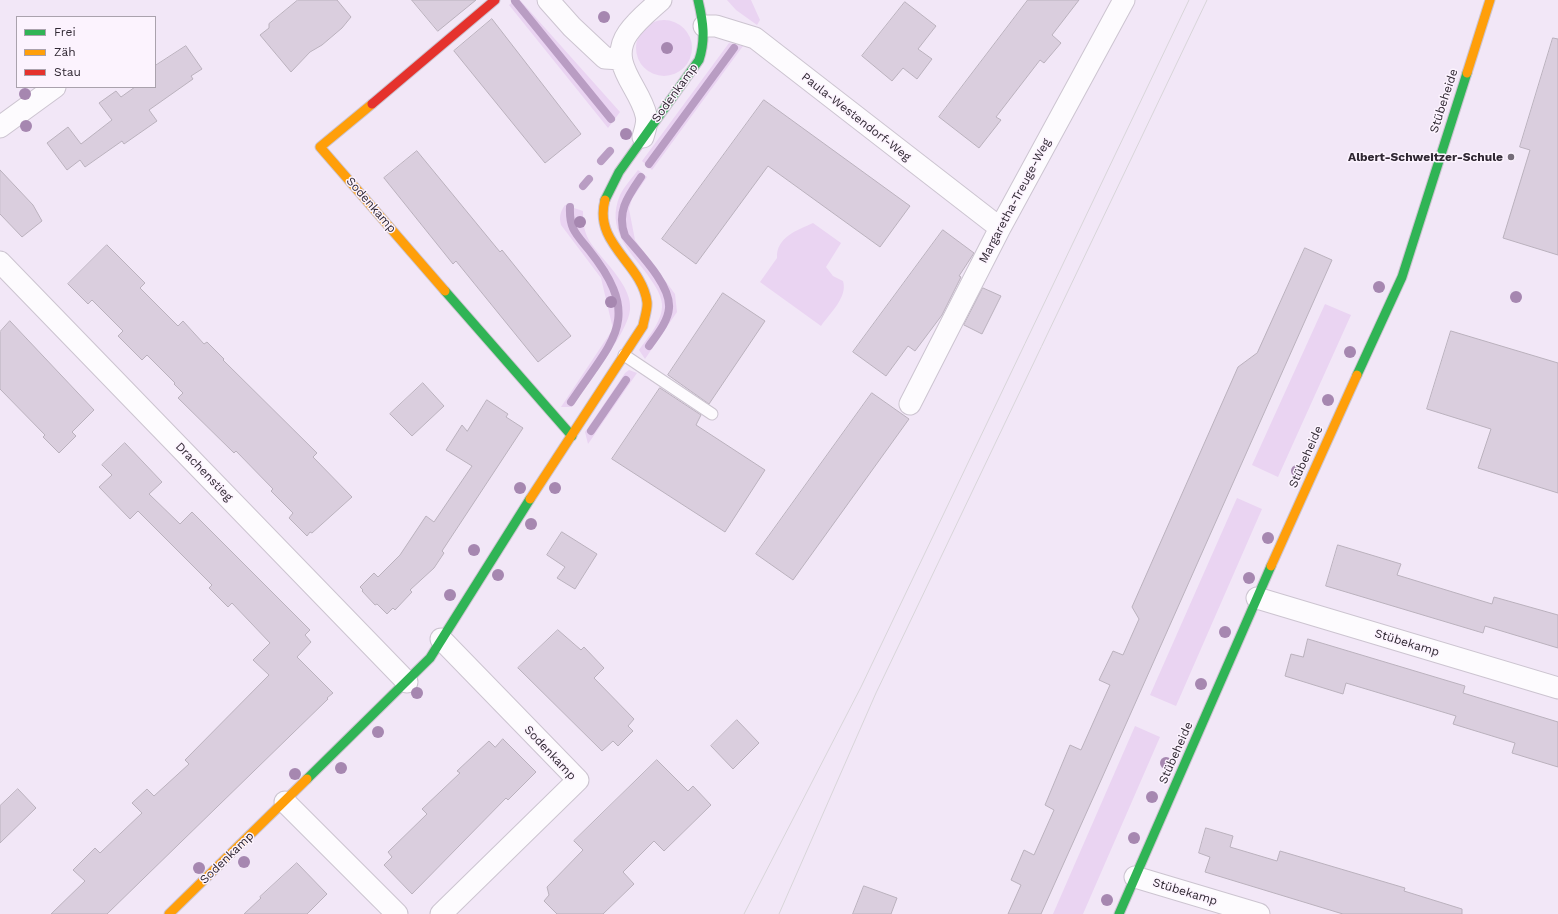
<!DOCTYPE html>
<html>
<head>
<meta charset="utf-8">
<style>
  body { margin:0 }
  #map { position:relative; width:1558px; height:914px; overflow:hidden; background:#f2e7f7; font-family:"Work Sans",sans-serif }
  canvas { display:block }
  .legend { position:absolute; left:16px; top:16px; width:140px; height:72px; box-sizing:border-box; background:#fcf3fe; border:1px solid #aaa2ad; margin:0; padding:5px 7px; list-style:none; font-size:12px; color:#302833 }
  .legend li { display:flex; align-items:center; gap:8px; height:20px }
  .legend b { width:20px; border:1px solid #aaa2ad }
</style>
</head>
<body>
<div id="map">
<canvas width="1558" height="914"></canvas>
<ul class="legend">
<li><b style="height:5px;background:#30b455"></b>Frei</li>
<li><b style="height:5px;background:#ff9f0a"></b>Zäh</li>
<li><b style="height:5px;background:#e5322d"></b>Stau</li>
</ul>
</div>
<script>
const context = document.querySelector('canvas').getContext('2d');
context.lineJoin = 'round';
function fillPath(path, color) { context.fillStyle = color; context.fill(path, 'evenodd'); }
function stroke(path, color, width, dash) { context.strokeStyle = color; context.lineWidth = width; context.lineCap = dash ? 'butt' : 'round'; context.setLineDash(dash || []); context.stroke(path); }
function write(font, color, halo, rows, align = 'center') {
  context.font = font + ' "Work Sans",sans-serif'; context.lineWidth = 3; context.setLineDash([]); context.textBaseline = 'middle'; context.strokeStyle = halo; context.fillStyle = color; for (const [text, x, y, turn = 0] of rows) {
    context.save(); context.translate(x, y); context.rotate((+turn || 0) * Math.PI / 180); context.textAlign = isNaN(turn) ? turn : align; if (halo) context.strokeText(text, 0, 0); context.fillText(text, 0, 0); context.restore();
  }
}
const green = new Path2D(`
  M515 0H520L620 112 608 128 509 5Z
  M727 0H751L760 20 757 25 736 10Z
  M636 48a28 28 0 1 1 56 0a28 28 0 1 1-56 0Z
  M729 43 743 46 652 170 642 161Z
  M638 170 647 177 632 199 629 209 635 240 675 294 677 312 645 359 639 350C648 337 663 321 662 304 661 293 653 283 647 274 628 249 606 229 620 195 624 187 632 178 638 170Z
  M565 205 583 211C583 238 590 242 606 262 617 275 632 293 630 310 628 332 585 387 572 407H561L613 329 601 278 561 225C559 217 560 212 565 205Z
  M813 223 841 243 826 267 833 276 843 281C848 297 830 313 821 326L760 282 777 258C776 237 798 230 813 223Z
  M1325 304 1351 315 1278 477 1252 465Z
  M629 370 637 373 588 444 585 432 625 373Z
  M1237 498 1262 509 1176 706 1150 695Z
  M1135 726 1160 737 1083 914H1053Z`);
const stream = new Path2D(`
  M515 1 611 119
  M601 161 610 151
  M649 164 734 48
  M641 177C628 196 616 212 625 236 639 253 671 285 669 308 668 322 656 336 649 346
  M583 186 589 179
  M570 207C569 229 576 234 589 250 644 319 613 339 571 402
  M591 431 626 380`);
const building = new Path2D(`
  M298 0H337L351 17 342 28 322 45 310 52 291 72 260 35 269 28V24Z
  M412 0H476L438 31Z
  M1028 0H1079L1052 35 1061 43 1044 63 1040 60 996 117 1001 120 979 148 939 117Z
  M905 2 936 26 918 49 932 59 917 79 903 68 892 81 862 56Z
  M492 19 581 134 545 163 454 51Z
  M1553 38 1558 39V255L1503 238 1530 150 1520 147Z
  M186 46 202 69 191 76 193 79 149 110 157 121 124 144 122 141 85 167 80 160 67 170 47 143 68 127 81 144 112 120 99 103 116 91 121 97 135 87H155V66Z
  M764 100 910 206 880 247 768 166 696 264 662 239Z
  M417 151 500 252 502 250 571 336 538 362 456 261 453 264 384 178Z
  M0 170 33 205 42 221 22 237 0 214Z
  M943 230 974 253 959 276 961 277 942 315 915 351 908 346 886 376 853 352Z
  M107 245 145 283 140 288 178 326 183 321 204 344 207 342 224 359 223 360 317 453 313 457 352 497 312 533 310 532 307 536 289 518 293 513 271 491 273 489 236 451 234 453 178 398 183 393 174 384 175 383 147 355 142 360 118 336 123 331 92 300 88 304 68 284Z
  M1305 248 1332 260 1102 778 1041 914H1008L1021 885 1011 880 1024 850 1034 855 1054 810 1045 805 1070 745 1081 750 1101 705 1110 685 1099 680 1113 651 1123 655 1139 619 1132 607 1238 367 1257 353Z
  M983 288 1001 296 982 334 964 325Z
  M723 293 765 321 709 404 668 375Z
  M10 321 94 410 72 432 76 436 59 453 43 437 45 435 0 389V332Z
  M1451 331 1558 363V493L1478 468 1491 429 1427 409Z
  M423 383 444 406 412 436 390 414Z
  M660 388 701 415 696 425 765 470 725 532 612 459Z
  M872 393 909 419 793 580 756 554Z
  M487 400 508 414 506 417 523 428 442 551 444 553 434 568 410 590 412 592 395 610 393 608 387 614 377 604 375 605 362 591 363 590 360 587 374 573 378 577 400 555 426 516 434 522 472 466 446 450 462 425 467 431Z
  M125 443 162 482 149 494 180 524 192 512 310 630 305 635 311 642 297 657 333 693 327 698 328 699 107 914H51L85 881 73 870 95 848 100 853 142 813 132 803 147 789 154 796 189 764 185 760 269 675 253 660 270 643 232 603 228 607 209 588 212 585 138 511 130 519 99 487 112 475 102 465Z
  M562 532 597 554 575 589 557 578 565 567 547 555Z
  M1338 545 1401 564 1397 575 1492 604 1494 597 1558 615V648L1485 626 1483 633 1326 586Z
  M558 630 581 650 584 647 604 668 594 678 634 719 628 726 633 731 618 746 613 741 602 751 518 668Z
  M1308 639 1465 686 1463 693 1558 722V767L1512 753 1515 743 1453 724 1456 716 1346 683 1343 694 1285 676 1291 654 1303 657Z
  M737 720 759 743 733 769 711 746Z
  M503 739 536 772 508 800 506 798 412 894 384 865 392 857 388 852 427 814 422 809 460 773 457 771 489 741 495 747Z
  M657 760 688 791 693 786 711 805 664 851 654 841 623 872 634 884 603 914H557L544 901 549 895 547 887 583 850 574 841Z
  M18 789 36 808 0 843V806Z
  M1206 828 1233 836 1230 847 1277 861 1280 851 1405 888 1404 891 1462 909V914H1343L1205 872 1210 857 1199 853Z
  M297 863 327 894 307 914H244L261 898 260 897Z
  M864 886 897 898 891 914H853Z`);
const lane = new Path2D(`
  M624 355 712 414`);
const street = new Path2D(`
  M548 0 572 27 605 58 621 59
  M704 26H716L755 38 1000 228
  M0 127 55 87
  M643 137C645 130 648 122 646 115 640 87 607 63 628 33 637 20 650 10 661 0
  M0 262 407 682
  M910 404 1000 228 1124 0
  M1257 598 1558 688
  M285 802 397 914
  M1135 877 1259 914
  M441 914 578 780 441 639`);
const fast = new Path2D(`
  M605 200 619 172 699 60C706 39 703 21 698 0
  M445 291 572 436
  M1357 375 1402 277 1467 73
  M307 779 430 658 530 499
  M1119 914 1271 566`);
const slow = new Path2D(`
  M1467 73 1490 0
  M372 104 320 147 445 291
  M530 499 643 326C644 319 648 309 647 302 642 263 593 244 605 200
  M1271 566 1357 375
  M169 914 307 779`);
const jam = new Path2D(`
  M372 104 495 0`);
const tram = new Path2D(`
  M744 914 861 687 1189 0
  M779 914 876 693 1207 0`);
const trees = [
  [604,17],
  [667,48],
  [25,94],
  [26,126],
  [626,134],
  [580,222],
  [1379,287],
  [1516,297],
  [611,302],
  [1350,352],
  [1328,400],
  [1297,471],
  [520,488],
  [555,488],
  [531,524],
  [1268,538],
  [474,550],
  [498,575],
  [1249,578],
  [450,595],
  [1225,632],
  [1201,684],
  [417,693],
  [378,732],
  [1166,763],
  [341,768],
  [295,774],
  [1152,797],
  [1134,838],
  [244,862],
  [199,868],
  [1107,900]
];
const markers = [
  [1511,157,4,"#746b78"]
];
const streetNames = [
  ["Sodenkamp",675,93,-54],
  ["Stübeheide",1444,101,-72],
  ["Paula-Westendorf-Weg",856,117,38],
  ["Margaretha-Treuge-Weg",1015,201,-62],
  ["Sodenkamp",371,205,49],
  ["Stübeheide",1306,457,-66],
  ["Drachenstieg",204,472,46],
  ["Stübekamp",1407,643,17],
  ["Sodenkamp",550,753,47],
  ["Stübeheide",1176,753,-66],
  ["Sodenkamp",227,858,-44],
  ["Stübekamp",1185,892,17]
];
const poiNames = [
  ["Albert-Schweitzer-Schule",1503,157]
];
fillPath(green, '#ead4f2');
stroke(stream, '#b99dc3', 8);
fillPath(building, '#dacede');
stroke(building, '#bab1bd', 1);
stroke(lane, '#ccc4d0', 13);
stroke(street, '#ccc4d0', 23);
stroke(fast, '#ccc4d0', 11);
stroke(slow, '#ccc4d0', 11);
stroke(jam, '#ccc4d0', 11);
stroke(lane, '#fdfbfe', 11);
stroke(street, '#fdfbfe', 21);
stroke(fast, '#30b455', 9);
stroke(slow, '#ff9f0a', 9);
stroke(jam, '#e5322d', 9);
stroke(tram, '#d8d5d9', 1);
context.fillStyle = '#a687b0';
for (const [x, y] of trees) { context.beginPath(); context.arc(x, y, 6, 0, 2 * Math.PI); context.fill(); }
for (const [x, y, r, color] of markers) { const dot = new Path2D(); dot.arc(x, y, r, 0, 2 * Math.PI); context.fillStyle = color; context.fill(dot); stroke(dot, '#fcf3fe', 1.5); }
write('12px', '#302833', '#fcf3fe', streetNames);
write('bold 12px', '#302833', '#fcf3fe', poiNames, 'right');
</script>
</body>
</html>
